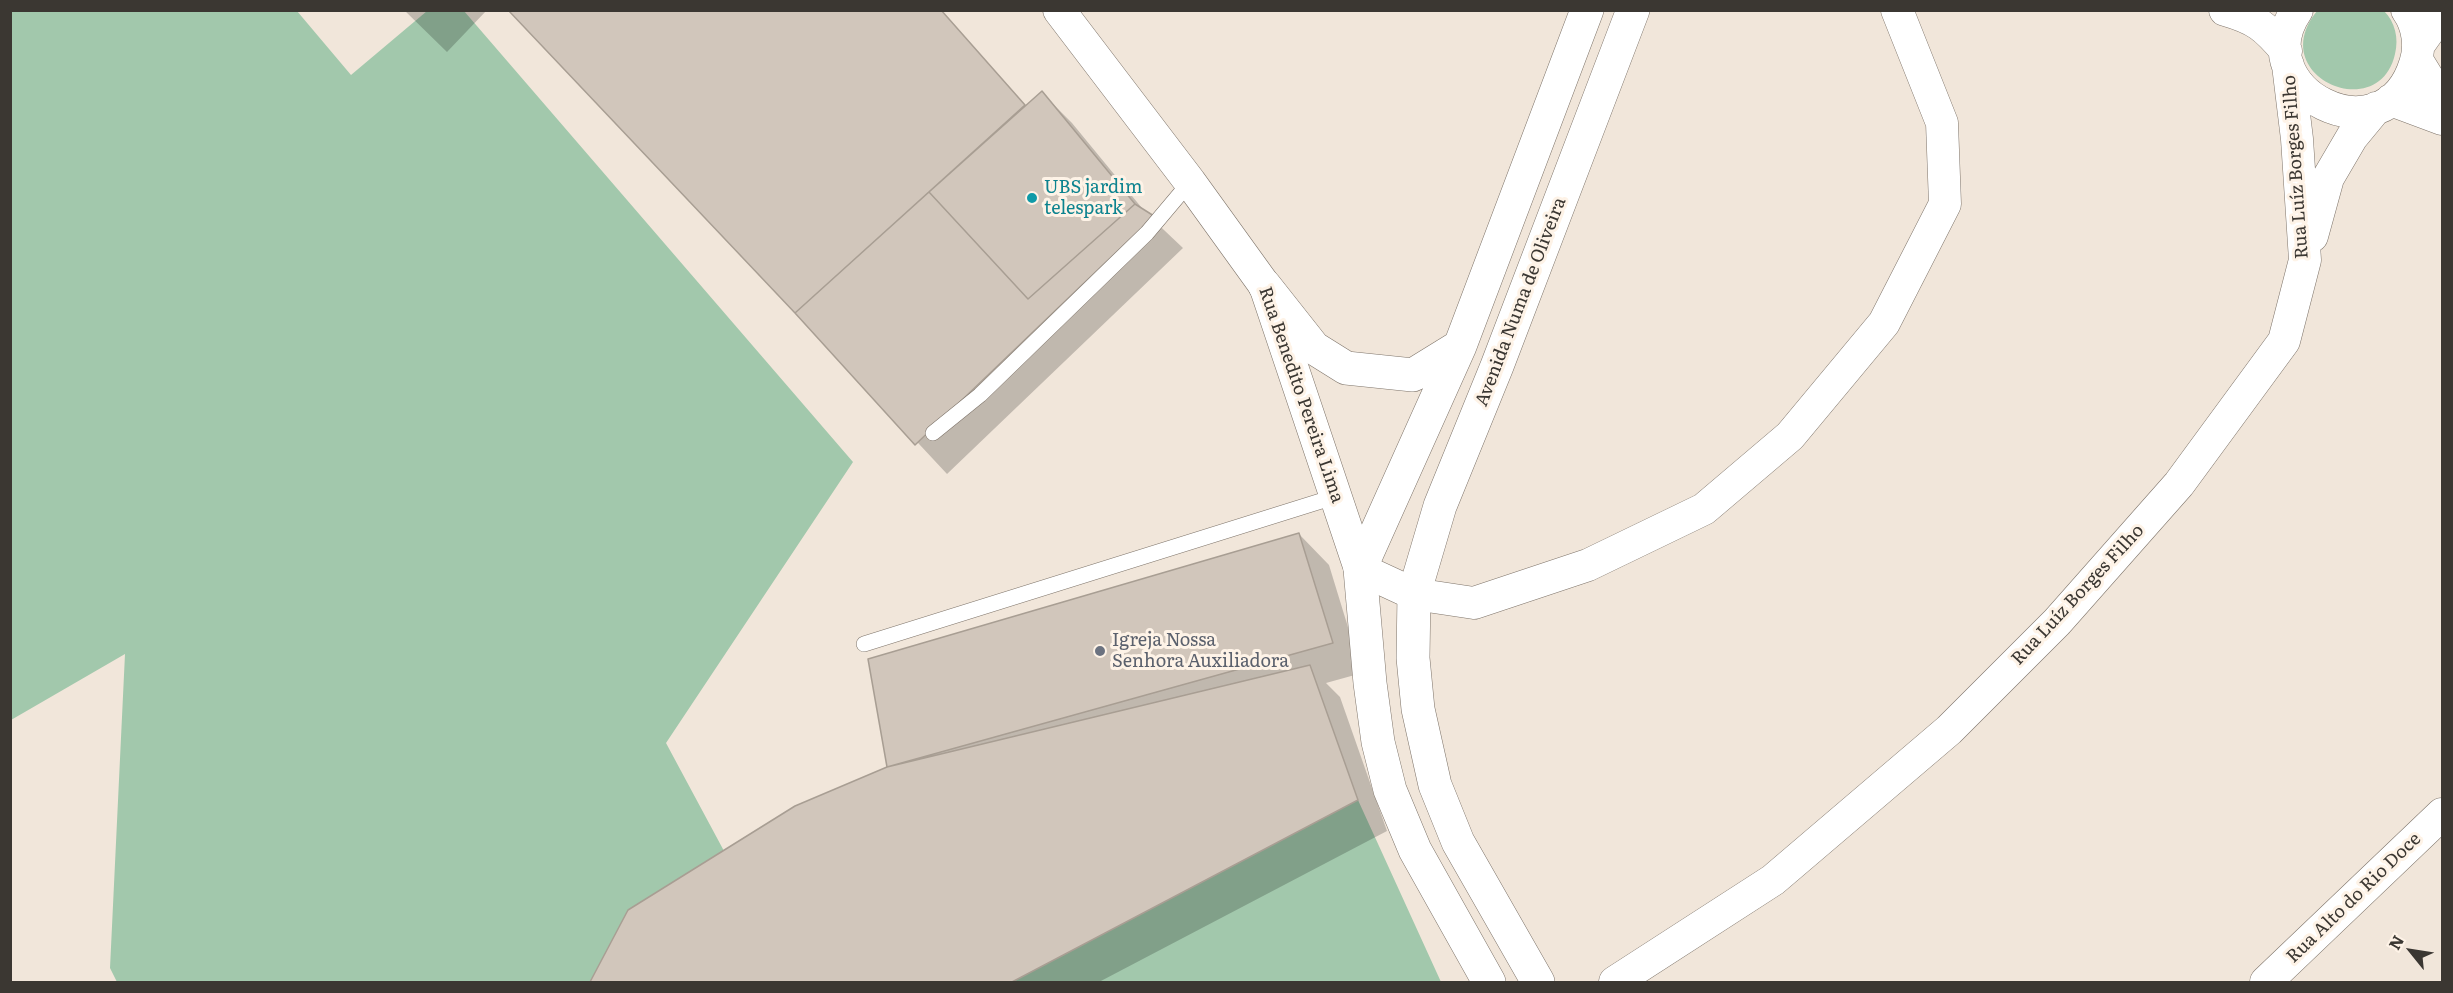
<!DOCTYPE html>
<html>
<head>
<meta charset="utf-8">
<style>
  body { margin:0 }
  #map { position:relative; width:2453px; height:993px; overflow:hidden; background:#f1e6da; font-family:Literata,serif }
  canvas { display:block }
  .frame { position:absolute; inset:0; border:12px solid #3b3732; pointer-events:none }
  .north { position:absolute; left:2381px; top:921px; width:60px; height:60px; -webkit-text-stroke:4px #fef3e7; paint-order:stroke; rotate:300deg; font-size:16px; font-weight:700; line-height:24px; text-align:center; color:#3b3732 }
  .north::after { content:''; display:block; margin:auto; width:21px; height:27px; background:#3b3732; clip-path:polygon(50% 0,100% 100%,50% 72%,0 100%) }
</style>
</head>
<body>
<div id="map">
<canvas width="2453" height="993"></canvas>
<div class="frame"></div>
<div class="north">N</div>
</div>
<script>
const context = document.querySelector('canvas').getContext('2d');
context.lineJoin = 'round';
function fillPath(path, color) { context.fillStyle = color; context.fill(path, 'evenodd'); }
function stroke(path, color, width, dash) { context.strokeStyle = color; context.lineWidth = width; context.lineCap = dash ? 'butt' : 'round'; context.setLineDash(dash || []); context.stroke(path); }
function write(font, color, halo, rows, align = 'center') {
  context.font = font + ' Literata,serif'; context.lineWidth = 6; context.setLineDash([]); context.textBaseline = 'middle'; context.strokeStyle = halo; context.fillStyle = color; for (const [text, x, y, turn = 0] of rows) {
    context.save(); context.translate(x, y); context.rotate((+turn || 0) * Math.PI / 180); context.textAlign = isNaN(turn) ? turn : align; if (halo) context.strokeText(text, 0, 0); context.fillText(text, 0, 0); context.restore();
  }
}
const green = new Path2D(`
  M10 11H297L351 75 427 11H464L853 462 666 743 724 851 629 910 590 982H117L110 968 125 654 11 720Z
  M2317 11H2384C2395 22 2399 38 2395 54 2379 126 2264 76 2317 11Z
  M1358 800 1441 982H1012Z`);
const shadow = new Path2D(`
  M404 10H487L447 52Z
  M941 10 1026 107 1042 93 1072 123 1146 213 1183 248 947 474 796 312Z
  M1299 534 1329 565 1362 673 1326 683 1340 697 1387 831 1099 982H592L630 911 889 768 869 660Z`);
const building = new Path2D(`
  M508 10H941L1025 105 795 313Z
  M1042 91 1135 204 1028 299 929 192Z
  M929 192 1028 299 1135 204 1154 216 915 445 795 313Z
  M1299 533 1333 643 887 767 868 659Z
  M1310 665 1358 800 1012 982H590L628 910 795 806 887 767Z`);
const lane = new Path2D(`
  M933 433 980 395 1147 233 1190 182
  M864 644 1337 496`);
const street = new Path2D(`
  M1059 10 1190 182 1265 286 1360 569 1414 594 1474 603 1588 565 1704 509 1790 436 1884 323 1945 204 1942 123 1897 10
  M2225 10C2256 19 2265 26 2286 51
  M2297 10C2242 89 2384 164 2415 64 2421 47 2418 25 2407 10
  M2418 46 2442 12
  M2417 60 2442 101
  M2391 100 2442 119
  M2312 236 2328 178 2352 137 2376 108
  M1615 982 1773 880 1949 730 2057 622 2179 484 2284 341 2305 260 2297 139 2288 65
  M2266 982 2442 814`);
const secondary = new Path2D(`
  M1265 286 1314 348 1346 368 1413 375 1460 346
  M1489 982 1415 850 1390 790 1378 742 1370 683 1360 569 1460 346 1587 10
  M1538 982 1458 842 1435 785 1418 709 1413 658 1414 594 1440 506 1497 366 1633 10`);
const markers = [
  [1032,198,6,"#0f9aa8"],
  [1100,651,6,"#6b7280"]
];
const streetNames = [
  ["Rua Luíz Borges Filho",2296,167,-94],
  ["Avenida Numa de Oliveira",1521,302,-69],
  ["Rua Benedito Pereira Lima",1301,395,71],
  ["Rua Luíz Borges Filho",2078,595,-47],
  ["Rua Alto do Rio Doce",2354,898,-44]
];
const cultureNames = [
  ["UBS jardim",1044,188],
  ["telespark",1044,209]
];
const worshipNames = [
  ["Igreja Nossa",1112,641],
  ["Senhora Auxiliadora",1112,662]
];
fillPath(green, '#a2c8ac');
fillPath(shadow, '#0003');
fillPath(building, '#d1c6bb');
stroke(building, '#a89e93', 1.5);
stroke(lane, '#7e746a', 16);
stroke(street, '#7e746a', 33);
stroke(secondary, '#7e746a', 34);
stroke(lane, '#fff', 15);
stroke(street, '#fff', 32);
stroke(secondary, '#fff', 33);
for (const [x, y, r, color] of markers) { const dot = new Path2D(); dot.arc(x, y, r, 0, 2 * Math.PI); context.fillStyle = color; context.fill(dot); stroke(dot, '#fef3e7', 2); }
write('18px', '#3b3732', '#fef3e7', streetNames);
write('18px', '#0d838f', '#fef3e7', cultureNames, 'left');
write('18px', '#5b616d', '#fef3e7', worshipNames, 'left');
</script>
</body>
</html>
